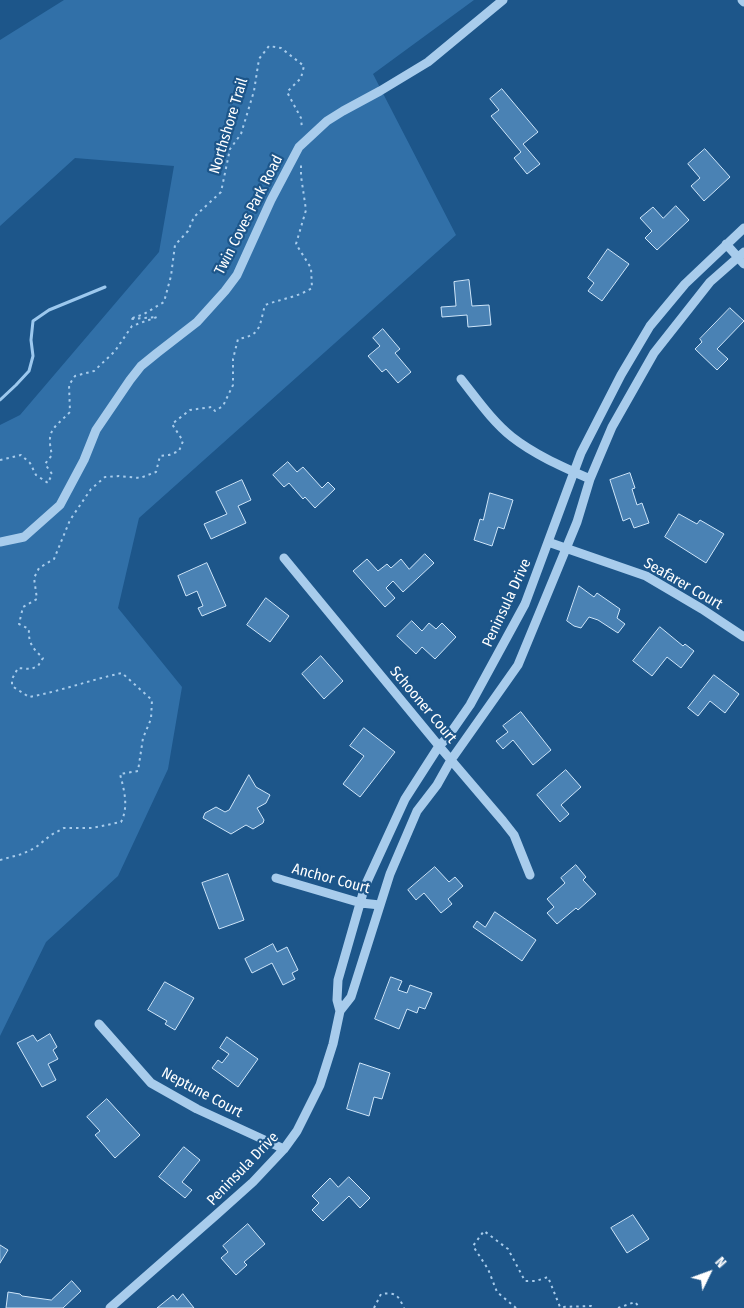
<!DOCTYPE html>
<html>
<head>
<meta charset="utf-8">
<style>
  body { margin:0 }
  #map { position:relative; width:744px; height:1308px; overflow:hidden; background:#1d568a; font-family:"Fira Sans Condensed",sans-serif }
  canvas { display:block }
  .north { position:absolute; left:684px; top:1248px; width:50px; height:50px; -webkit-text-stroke:4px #1d568a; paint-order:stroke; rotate:48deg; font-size:14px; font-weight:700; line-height:20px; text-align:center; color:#fff }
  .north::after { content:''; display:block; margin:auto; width:18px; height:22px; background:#fff; clip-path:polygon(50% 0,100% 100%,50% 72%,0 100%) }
</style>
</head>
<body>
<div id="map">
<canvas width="744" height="1308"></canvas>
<div class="north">N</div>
</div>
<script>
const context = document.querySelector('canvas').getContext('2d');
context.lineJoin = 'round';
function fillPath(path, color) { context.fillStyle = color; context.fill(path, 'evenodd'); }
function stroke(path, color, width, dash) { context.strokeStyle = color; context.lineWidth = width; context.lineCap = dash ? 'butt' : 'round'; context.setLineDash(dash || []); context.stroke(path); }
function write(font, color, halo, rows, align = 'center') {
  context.font = font + ' "Fira Sans Condensed",sans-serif'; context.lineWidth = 4.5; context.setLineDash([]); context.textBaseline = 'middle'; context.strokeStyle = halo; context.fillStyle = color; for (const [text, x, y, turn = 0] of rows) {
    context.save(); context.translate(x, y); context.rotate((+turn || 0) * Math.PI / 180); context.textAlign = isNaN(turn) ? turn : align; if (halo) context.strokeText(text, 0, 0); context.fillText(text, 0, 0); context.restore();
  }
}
const green = new Path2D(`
  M64 0H474L373 74 456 235 139 518 118 608 182 687 168 769 118 876 46 942 0 1036V425L20 415 159 252 174 166 75 158 0 226V40Z`);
const stream = new Path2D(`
  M0 400 16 385 29 371 33 356 31 340 33 321 49 310 105 287`);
const building = new Path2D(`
  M502 89 538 132 523 144 540 164 527 174 514 158 521 152 491 116 499 110 490 99Z
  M705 149 730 177 704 201 691 186 700 178 688 164Z
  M676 206 689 220 657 250 645 238 652 231 640 218 653 207 663 218Z
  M608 249 629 264 602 301 588 291 594 283 588 278Z
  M469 280 472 306 489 305 491 325 468 327 467 315 442 317 441 307 456 306 454 282Z
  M730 308 744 321 717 349 728 359 717 370 695 349 702 342 700 339Z
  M383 329 400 349 395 353 411 372 398 383 386 369 382 372 368 356 380 346 373 338Z
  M288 462 297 472 303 467 322 488 328 482 335 489 315 508 305 497 303 499 289 483 284 487 273 475Z
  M630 473 635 488 632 489 637 505 642 503 649 523 634 528 630 518 623 521 610 480Z
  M242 480 251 500 238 506 246 523 211 539 204 524 227 514 216 492Z
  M490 493 513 500 504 529 498 527 492 546 474 540 480 519 483 520Z
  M679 514 697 524 700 520 724 534 706 563 665 537Z
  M425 554 434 563 403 592 393 581 386 588 395 598 385 607 353 571 367 559 378 571 387 564 391 568 401 559 409 569Z
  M207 563 226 606 202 616 198 608 203 606 197 591 186 596 178 576Z
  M579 586 594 597 597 593 620 609 617 618 625 624 618 633 598 620 589 617 581 628 574 626 567 621Z
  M266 598 289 616 270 642 247 625Z
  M412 621 422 631 429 623 436 629 442 623 456 637 435 659 422 647 416 654 397 636Z
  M660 627 683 646 685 644 694 651 681 668 667 657 652 676 633 661Z
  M321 656 343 681 324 699 302 674Z
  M714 675 739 694 725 713 710 701 698 716 688 708Z
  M521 712 551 750 533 765 513 740 503 749 496 741 508 732 503 726Z
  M364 728 395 752 360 797 343 784 364 756 350 746Z
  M566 770 581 787 561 805 569 814 560 822 537 795Z
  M249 775 256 787 270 795 266 803 257 808 264 820 263 823 253 829 246 825 231 834 203 818 205 813 216 807 225 812 229 810Z
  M576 865 586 877 583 880 596 894 578 910 576 908 557 924 547 913 554 907 547 899 565 883 561 878Z
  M435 867 449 882 455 877 463 886 448 899 452 904 441 913 424 893 416 900 408 890Z
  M228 874 244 920 219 929 202 883Z
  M495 912 536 940 522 961 473 927 477 921 485 927Z
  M273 944 277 952 287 947 298 970 292 973 295 979 283 985 272 963 252 973 245 959Z
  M391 977 402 981 398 990 407 993 410 985 432 993 425 1009 419 1007 417 1013 407 1009 399 1029 375 1019Z
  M165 982 194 998 175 1030 165 1024 167 1021 148 1010Z
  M50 1034 57 1047 53 1050 58 1059 48 1064 56 1080 42 1087 17 1043 33 1035 37 1041Z
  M227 1037 258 1059 238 1087 212 1068 218 1060 222 1063 229 1054 220 1048Z
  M360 1063 390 1073 382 1099 374 1097 369 1116 347 1109Z
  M107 1099 140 1135 115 1158 95 1135 100 1131 87 1117Z
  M184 1147 200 1160 182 1182 192 1190 185 1198 159 1177Z
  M349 1177 370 1198 360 1208 349 1196 323 1221 312 1210 319 1203 312 1196 330 1178 338 1187Z
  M633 1215 649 1239 627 1253 611 1228Z
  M248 1224 265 1244 244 1262 247 1265 236 1275 221 1258 228 1252 223 1246Z
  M0 1245 8 1250 0 1263Z
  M72 1281 81 1291 63 1308H6L8 1292 20 1294 22 1296 51 1300Z
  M183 1294 194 1308H157L173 1295 177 1300Z`);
const path = new Path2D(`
  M0 460 21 455 30 463 36 475 48 483 52 474 45 464 52 455C46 430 53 429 70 412L69 385 75 376 94 371 115 351 132 326 157 317 130 319 144 314 164 302 171 276 175 245 188 231 194 217 221 192 230 149 241 134 254 91 259 59 269 46 281 48 304 66 301 78 287 92 301 118 302 129
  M0 860 22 854 35 848 51 835 64 828H92L121 822C129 806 124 790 120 774L138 771 143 738 151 719 152 700 122 673C90 680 61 691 29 697L12 686V679L18 668 31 669 38 666 43 658C33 649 28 643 29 629L19 624 23 607 37 599 34 578 39 568 54 559 70 520 91 489 105 477 119 476 140 478 156 472 160 456 169 455 179 451 183 441 172 424 190 410 212 407 215 411 223 406 233 385V359L238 339C262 335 259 326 265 305 281 299 298 297 312 288L311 268 296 244 306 210 301 176V164
  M374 1308 381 1294C396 1292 398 1295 404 1308
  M516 1308 497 1292 488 1269 473 1246 484 1231 508 1249 525 1281H536L548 1277 560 1307 591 1306 595 1308
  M618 1308 635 1302 640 1308`);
const minor = new Path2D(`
  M742 0 744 2
  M726 244 744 264
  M461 379C477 399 492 421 512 437 535 455 563 467 590 479
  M0 542 24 537 60 505 84 460 96 430 130 380 141 366 157 353 197 322 225 291 237 275 271 200 299 147 327 121 343 111 380 91 428 62 503 0
  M548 542 646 576 702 609 744 637
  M284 558 439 746 503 821 514 835 530 875
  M276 878 361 903 380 905
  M340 1011 337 1000 338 980 365 886 405 799 439 746 447 738 470 705 525 604 581 453 621 375 650 326 685 284 744 228
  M99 1024 151 1083 197 1109 284 1149
  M110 1308 216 1215 253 1182 284 1149 297 1131 320 1085 333 1044 340 1011 351 997 390 874 417 811 437 785 451 760 518 665 577 522 590 479 612 427 654 353 710 282 744 252`);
const streetNames = [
  ["Northshore Trail",229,126,-73],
  ["Twin Coves Park Road",249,215,-63],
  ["Seafarer Court",683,584,30],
  ["Peninsula Drive",507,603,-65],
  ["Schooner Court",423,705,50],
  ["Anchor Court",331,879,15],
  ["Neptune Court",202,1093,28],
  ["Peninsula Drive",243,1169,-46]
];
fillPath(green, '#3170a8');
stroke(stream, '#9cc8ee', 3);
fillPath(building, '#4a82b4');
stroke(building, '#cee5f9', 1);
stroke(path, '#a8ccec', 2, [2.5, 4]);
stroke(minor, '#a8ccec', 9);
write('15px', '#fff', '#1d568a', streetNames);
</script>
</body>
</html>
